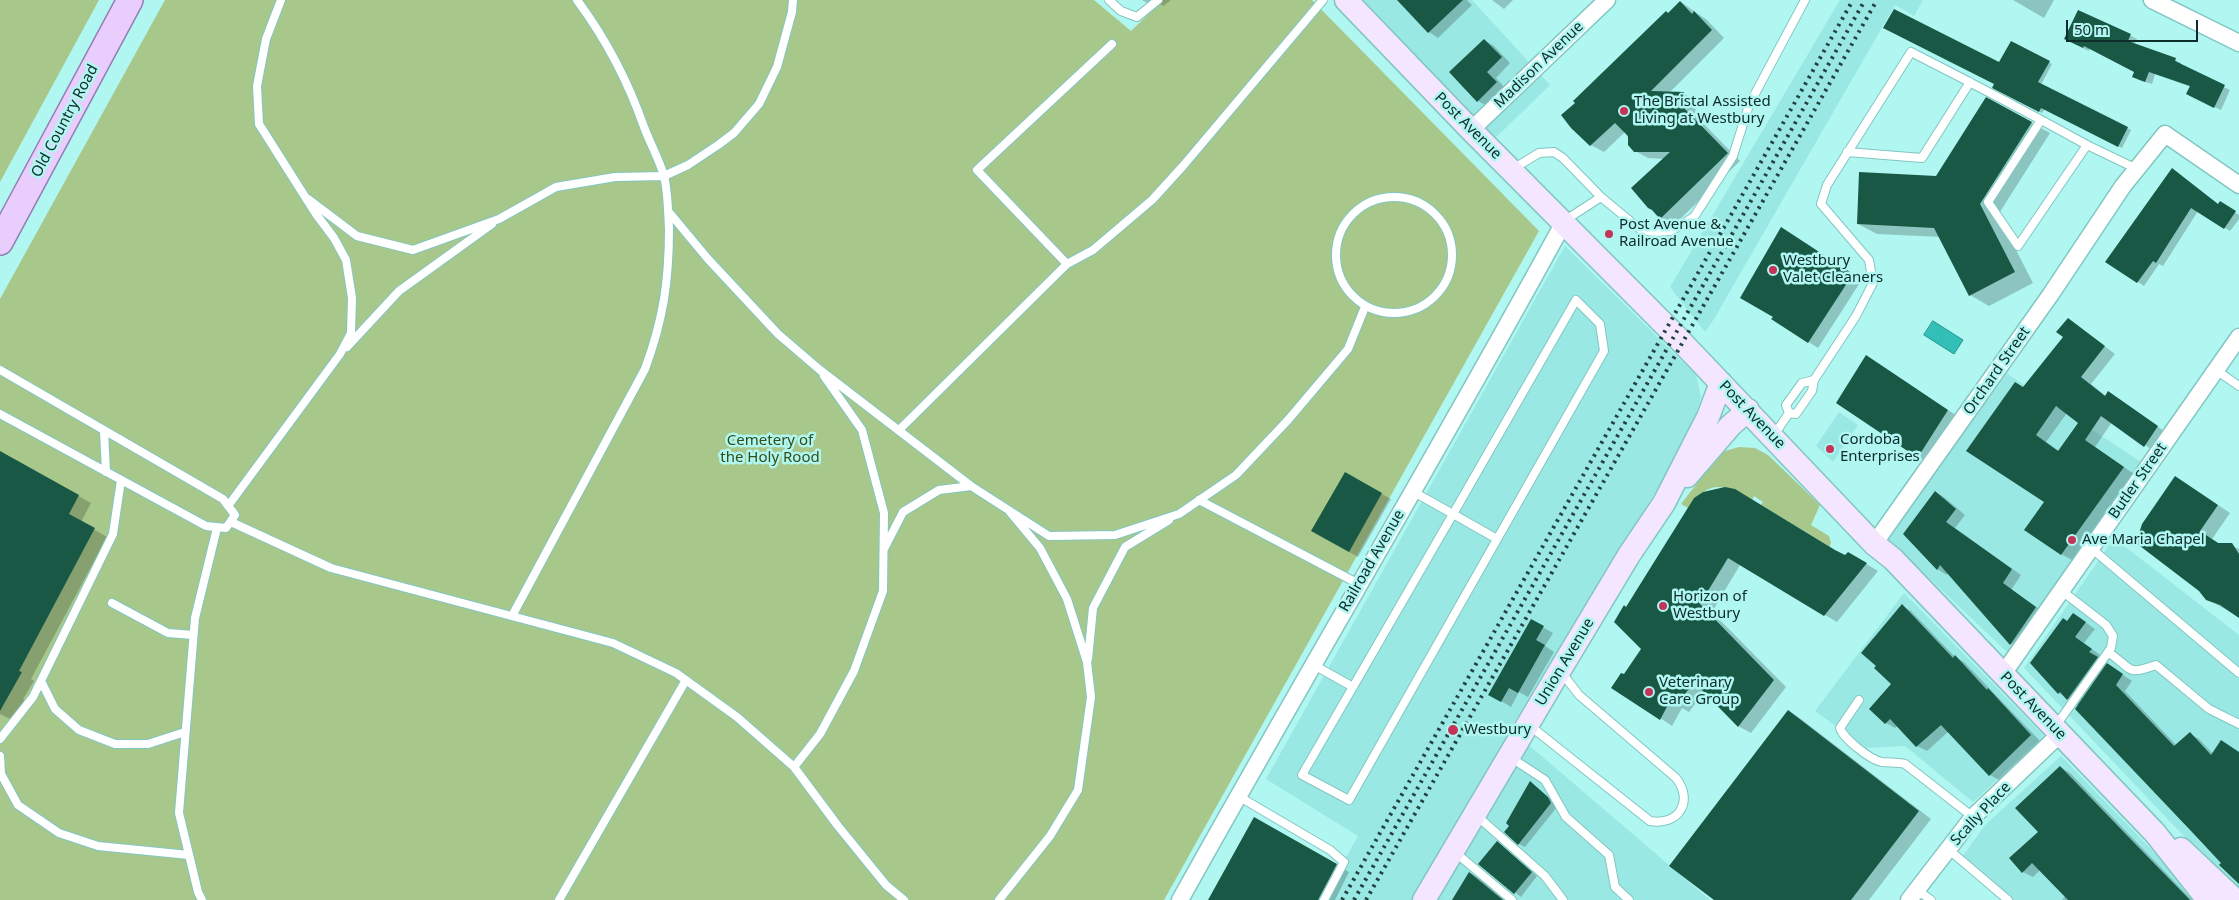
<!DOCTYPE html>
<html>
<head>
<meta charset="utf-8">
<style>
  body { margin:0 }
  #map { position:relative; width:2239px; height:900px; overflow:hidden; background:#b0f6f1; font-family:"Noto Sans",sans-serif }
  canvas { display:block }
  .scale { position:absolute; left:2066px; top:20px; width:132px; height:22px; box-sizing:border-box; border:2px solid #0f2b2a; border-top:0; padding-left:6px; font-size:15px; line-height:18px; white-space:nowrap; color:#0f2b2a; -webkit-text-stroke:4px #b0f6f1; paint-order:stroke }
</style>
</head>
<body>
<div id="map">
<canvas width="2239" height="900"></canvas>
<div class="scale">50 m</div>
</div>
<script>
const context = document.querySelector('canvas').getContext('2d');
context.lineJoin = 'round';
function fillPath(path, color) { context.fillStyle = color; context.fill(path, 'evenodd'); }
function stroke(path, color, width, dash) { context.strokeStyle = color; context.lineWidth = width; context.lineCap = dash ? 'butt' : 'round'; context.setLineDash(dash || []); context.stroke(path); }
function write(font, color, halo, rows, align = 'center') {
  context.font = font + ' "Noto Sans",sans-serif'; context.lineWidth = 5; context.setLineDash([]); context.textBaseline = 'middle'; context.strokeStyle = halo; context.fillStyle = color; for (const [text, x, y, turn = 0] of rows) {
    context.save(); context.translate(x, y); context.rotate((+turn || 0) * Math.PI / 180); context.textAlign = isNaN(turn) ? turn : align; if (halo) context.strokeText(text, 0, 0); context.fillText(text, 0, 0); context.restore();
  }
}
const built = new Path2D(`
  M1345 0H1472L1550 85 1486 147Z
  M1840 0H1923L1914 16 1895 5 1714 319 1705 332 1670 287Z
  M1565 246 1696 375 1701 397 1689 438 1576 620 1510 729 1710 900H1322L1358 836 1266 779Z
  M2003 371 2144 464 2008 653 1887 538Z
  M1839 412 1858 425 1833 462 1816 446Z
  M2114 538 2239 635V894L2024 668Z
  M1904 593 2044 736 1973 802 1905 746 1866 748 1815 711Z
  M2061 756 2200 900H2005L1963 856 1985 825Z`);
const green = new Path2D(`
  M0 0H99L0 182Z
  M165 0H1094L1131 31 1163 0H1312L1539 231 1164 900H0V299Z
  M1739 447 1755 448 1768 455 1820 505 1811 525 1829 536 1831 543 1828 550 1827 545 1761 505 1763 502 1754 496 1752 500C1725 483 1707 480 1688 508L1681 504 1716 459 1725 451Z`);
const water = new Path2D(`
  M1933 321 1963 340 1954 354 1924 335Z`);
const shadow = new Path2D(`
  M1142 0H1171L1163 6 1160 4 1156 8Z
  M1399 0H1467L1472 5 1438 38 1429 32Z
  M1492 0H1513L1504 9Z
  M2013 0H2054L2044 18Z
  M1681 2 1707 20 1724 38 1669 93H1683L1696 101 1695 115 1740 161 1674 225 1661 218 1655 211 1665 159 1648 158 1635 151 1625 132 1604 152 1591 145 1668 14Z
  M2079 11 2137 39 2134 45 2175 60 2181 63 2180 66 2230 90 2221 110 2194 97 2191 87 2155 74 2152 84 2139 80 2133 76 2135 71 2090 48 2089 51 2071 42Z
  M1484 40 1494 46 1510 63 1496 78 1505 88 1487 106 1478 101Z
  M2012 42 2052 64 2041 85 2131 130 2122 148 2045 109 2042 113 1994 87 2000 64Z
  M1987 99 2050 133 1998 215 2033 283 1989 306 1970 295 1941 237 1877 234 1858 224 1937 177Z
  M2172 170 2219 205 2220 203 2239 215V219L2230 231 2198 211 2163 266 2159 264 2144 286 2107 261Z
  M1782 229 1861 281 1818 348 1773 319Z
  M2068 319 2115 354 2091 384 2106 396 2119 399 2168 434 2155 452 2112 422 2095 447 2134 474 2072 560 2061 554 2046 501 2024 388 2064 337ZM2067 413 2079 423 2059 451 2046 442Z
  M1879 364 1960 418 1925 461 1837 403Z
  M0 452 91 503 81 522 107 537 31 679 34 681 23 699 27 702 16 722 0 714Z
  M1345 474 1391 499 1358 557 1313 531Z
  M2176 477 2230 513 2212 539 2220 544 2231 545 2239 549V617L2207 599Z
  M1725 488 1846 557 1848 553 1878 571 1837 622 1740 565 1712 612 1786 687 1751 733 1738 726 1705 691 1689 712 1682 708 1672 726 1660 718 1624 676 1642 649 1627 608 1704 493Z
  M1936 492 1945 498 1965 515 1955 528 2021 575 2011 590 2045 613 2020 649 2011 644 1948 572 1947 575 1937 569 1904 534Z
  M1902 606 1911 611 1954 656 1964 662 2040 741 1999 780 1990 775 1949 731 1927 751 1917 746 1898 726 1895 728 1886 723Z
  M2074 614 2095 629 2084 643 2100 655 2098 658 2132 681 2125 691 2177 746 2190 734 2199 739 2213 754 2239 753V883L2079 706 2059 693 2032 663Z
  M1532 621 1553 633 1545 646 1554 652 1528 697 1519 692 1511 707 1489 694Z
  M1789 711 1801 719 1931 819 1869 900H1716Z
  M2060 767 2070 773 2192 900H2062L2065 896 2040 870 2033 877 2023 872 2039 832Z
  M1530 783 1554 802 1557 807 1525 847 1519 844 1511 825Z
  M1255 819 1349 872 1335 900H1209Z
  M1497 842 1537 876 1521 897 1479 864Z
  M1470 873 1480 879 1505 900H1454Z`);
const building = new Path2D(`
  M1397 0H1463L1428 33Z
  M1680 1 1692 14 1694 11 1712 30 1651 91 1684 92 1683 107 1728 153 1660 219 1652 210 1648 208 1631 188 1670 152H1634L1628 145V136L1615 123 1590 146 1571 128 1561 115 1575 103 1573 101 1666 11 1668 13Z
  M1894 9 1999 62 2011 41 2050 61 2038 82 2128 127 2118 147 2041 108 2039 112 1992 88 1994 84 1883 28Z
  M2078 10 2131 34 2128 41 2176 58 2175 61 2225 85 2214 108 2186 94 2190 86 2149 72 2145 82 2132 77 2134 72 2084 46 2083 48 2064 39Z
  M1484 39 1502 57 1487 72 1497 82 1477 102 1449 72Z
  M1986 97 2032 122 1980 204 2015 272 1969 296 1934 228 1857 224 1859 172 1936 176Z
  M2172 168 2218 204 2220 201 2236 211 2224 229 2191 208 2156 263 2153 261 2137 283 2105 262Z
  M1781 227 1853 274 1808 343 1771 319 1773 317 1740 298Z
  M2068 318 2105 346 2081 377 2105 396 2108 391 2158 426 2144 447 2101 416 2085 440 2124 467 2061 555 2024 530 2044 502 1966 451 2015 382 2023 387 2063 337 2056 332ZM2056 406 2078 423 2058 451 2036 435Z
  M1866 355 1948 410 1920 454 1915 451 1912 454 1836 403Z
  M0 451 79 495 69 514 95 528 19 671 22 672 0 711Z
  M1345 472 1382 493 1349 552 1311 531Z
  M2175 476 2218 505 2200 531 2218 543H2232L2239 554V618L2220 605 2206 600 2199 591 2136 543 2142 524Z
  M1725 487 1735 489 1835 550 1845 555 1848 552 1867 563 1824 616 1728 558 1700 604 1774 680 1738 727 1694 682 1676 706 1670 701 1660 720 1611 688 1621 673 1624 674 1641 649 1614 622 1624 605 1626 607 1694 498 1703 492Z
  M1935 491 1956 509 1946 522 2012 569 2003 583 2036 607 2010 645 1940 565 1937 570 1903 534Z
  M1902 604 1953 658 1955 655 1987 690 1988 688 2031 735 1989 776 1941 725 1916 747 1890 719 1885 724 1869 709 1891 684 1874 668 1876 666 1861 653Z
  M2073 613 2086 622 2075 637 2092 649 2089 652 2098 657 2067 700 2060 692 2058 694 2030 663 2063 618 2067 621Z
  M1531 619 1544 626 1536 640 1545 645 1518 693 1509 688 1501 702 1488 695Z
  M2107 663 2123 674 2116 685 2174 746 2190 732 2211 755 2221 740 2239 752V884L2219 865 2221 863 2192 832 2075 709Z
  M1788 710 1919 811 1851 900H1714L1669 866Z
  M2060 766 2144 853 2190 900H2068L2032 863 2022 873 2009 858 2038 832 2015 808Z
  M1530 781 1548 797 1551 803 1518 845 1504 832 1509 826 1506 823Z
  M1254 817 1337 864 1318 900H1208Z
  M1497 841 1532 872 1514 894 1478 864Z
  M1469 872 1503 900H1452Z`);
const service = new Path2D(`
  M1109 0 1121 11 1137 17 1158 0
  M2087 145 2137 169
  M1847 152 1922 158 1970 82
  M1513 169 1539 153 1554 152 1563 158 1601 197
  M1336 255a58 58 0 1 1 116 0a58 58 0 1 1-116 0Z
  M308 199 357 236 413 250 499 219 556 187 615 177 664 176 688 165 718 145 734 133 759 104 777 67 792 12 793 0
  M668 211 708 259 778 334 820 370 971 486 1049 536 1115 535 1179 514 1236 475 1288 420 1348 349 1365 307
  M1564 221 1601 197 1641 230 1655 232 1671 231 1694 217 1733 156 1749 105 1805 0
  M1067 264 977 170 1112 44
  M347 347 399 291 492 224
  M0 370 223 499 235 515 226 528 206 526 0 414
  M2216 370 2239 386
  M1789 413 1796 414 1812 391 1814 380 1856 316 1873 283 1869 260 1821 204 1827 185 1911 52C1970 82 2029 113 2087 145L2018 246 1988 202 2041 120
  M899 430 1067 264 1093 250 1152 200 1183 166 1323 0
  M104 431 106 472
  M1774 435 1789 413 1786 405 1802 383 1814 380
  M1412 491 1453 514 1576 300 1600 324 1604 351 1349 800 1302 775 1453 514 1497 539
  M1199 500 1359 584
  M228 506 340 354 351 333 352 298 346 260 334 238 316 214 259 124 257 86 266 39 281 0
  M231 522 331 568 613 643 676 673 737 717 794 767 838 826 886 885 904 900
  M2091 548 2239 673
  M884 549 903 512 939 490 971 486
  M112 603 168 633 193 635
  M512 616 645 369C663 320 669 282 669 229 668 212 668 192 664 176 659 159 650 143 644 127 628 81 606 39 577 0
  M2108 652C2133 669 2125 676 2156 665L2209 709 2239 724
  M1088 659 1093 608 1125 547 1169 520
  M1312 664 1353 687
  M41 681 55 709 79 730 115 744H148L185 732
  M1859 700 1840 728C1843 738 1870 760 1882 762 1890 763 1897 762 1905 764L1973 817
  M1529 725 1650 821C1679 826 1694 801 1676 778L1579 695 1562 673
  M2055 727 2111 648 2113 636 2106 625 2062 591
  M0 739 33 697 113 534 121 480
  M0 756 1 774 18 805 59 833 98 846 189 855
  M1510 757 1545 780 1566 817 1609 855 1615 887 1629 900
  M794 767 820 734 854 671 883 591 884 513 862 430 824 376
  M1238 796 1330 850 1344 862 1324 900
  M1477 816 1545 876 1563 900
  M1948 849 2008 900
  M1456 853 1512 900
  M1917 890 1931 900
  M202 900 198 892 179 813 195 618 217 528
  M559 900 686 680
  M999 900 1050 836 1078 790 1091 697 1087 662 1067 599 1040 548 1010 512`);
const minor = new Path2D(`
  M2152 0 2239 43
  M1471 130 1607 0
  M1874 544 2051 294 2123 186 2165 134 2239 185
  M2003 674 2239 337
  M1180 900C1306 673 1440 450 1564 222
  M1909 900 1973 817 2060 734`);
const secondary = new Path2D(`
  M1346 0 1471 130 1675 335 1874 544 1893 559 2155 833 2208 900
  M1687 476 1730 426 1748 410
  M2181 849 2235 900
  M1424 900 1560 670 1629 555 1664 503 1708 417 1721 383`);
const primary = new Path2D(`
  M0 242 130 0`);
const rail = new Path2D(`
  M1342 900 1853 0
  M1354 900 1865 0
  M1366 900 1877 0`);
const markers = [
  [1624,111,5,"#c43459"],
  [1609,234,5,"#c43459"],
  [1773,270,5,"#c43459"],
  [1830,449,5,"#c43459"],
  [2072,540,5,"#c43459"],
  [1663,606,5,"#c43459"],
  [1649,692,5,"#c43459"],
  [1453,730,6,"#c43459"]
];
const streetNames = [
  ["Madison Avenue",1539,65,-44],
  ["Old Country Road",65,121,-62],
  ["Post Avenue",1468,126,45],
  ["Orchard Street",1997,371,-55],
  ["Post Avenue",1752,415,46],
  ["Butler Street",2138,481,-55],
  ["Railroad Avenue",1372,561,-60],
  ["Union Avenue",1565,662,-59],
  ["Post Avenue",2033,706,46],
  ["Scally Place",1981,814,-47]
];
const poiNames = [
  ["The Bristal Assisted",1634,102],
  ["Living at Westbury",1634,119],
  ["Post Avenue &",1619,225],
  ["Railroad Avenue",1619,242],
  ["Westbury",1783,261],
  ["Valet Cleaners",1783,278],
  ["Cordoba",1840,440],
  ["Enterprises",1840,457],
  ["Ave Maria Chapel",2082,540],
  ["Horizon of",1673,597],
  ["Westbury",1673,614],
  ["Veterinary",1659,683],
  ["Care Group",1659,700],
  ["Westbury",1464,730]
];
const parkNames = [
  ["Cemetery of",770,441],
  ["the Holy Rood",770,458]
];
fillPath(built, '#9ae8e3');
fillPath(green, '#a8c88b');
fillPath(water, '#32bfb8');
stroke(water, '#28938d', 1);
fillPath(shadow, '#0003');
fillPath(building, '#1a5846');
stroke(service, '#82c6c2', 10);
stroke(minor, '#82c6c2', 19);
stroke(secondary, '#82c6c2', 25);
stroke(primary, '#937eb2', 28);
stroke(service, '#fff', 8);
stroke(minor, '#fff', 16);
stroke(secondary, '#f4e6fe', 22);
stroke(primary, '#e9cdfd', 25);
stroke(rail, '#224342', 4, [2.5, 5]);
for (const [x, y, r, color] of markers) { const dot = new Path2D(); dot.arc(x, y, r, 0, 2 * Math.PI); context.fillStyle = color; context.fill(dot); stroke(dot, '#b0f6f1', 2); }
write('15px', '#0f2b2a', '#b0f6f1', streetNames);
write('15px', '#0f2b2a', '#b0f6f1', poiNames, 'left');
write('15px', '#344d15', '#b0f6f1', parkNames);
</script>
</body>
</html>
